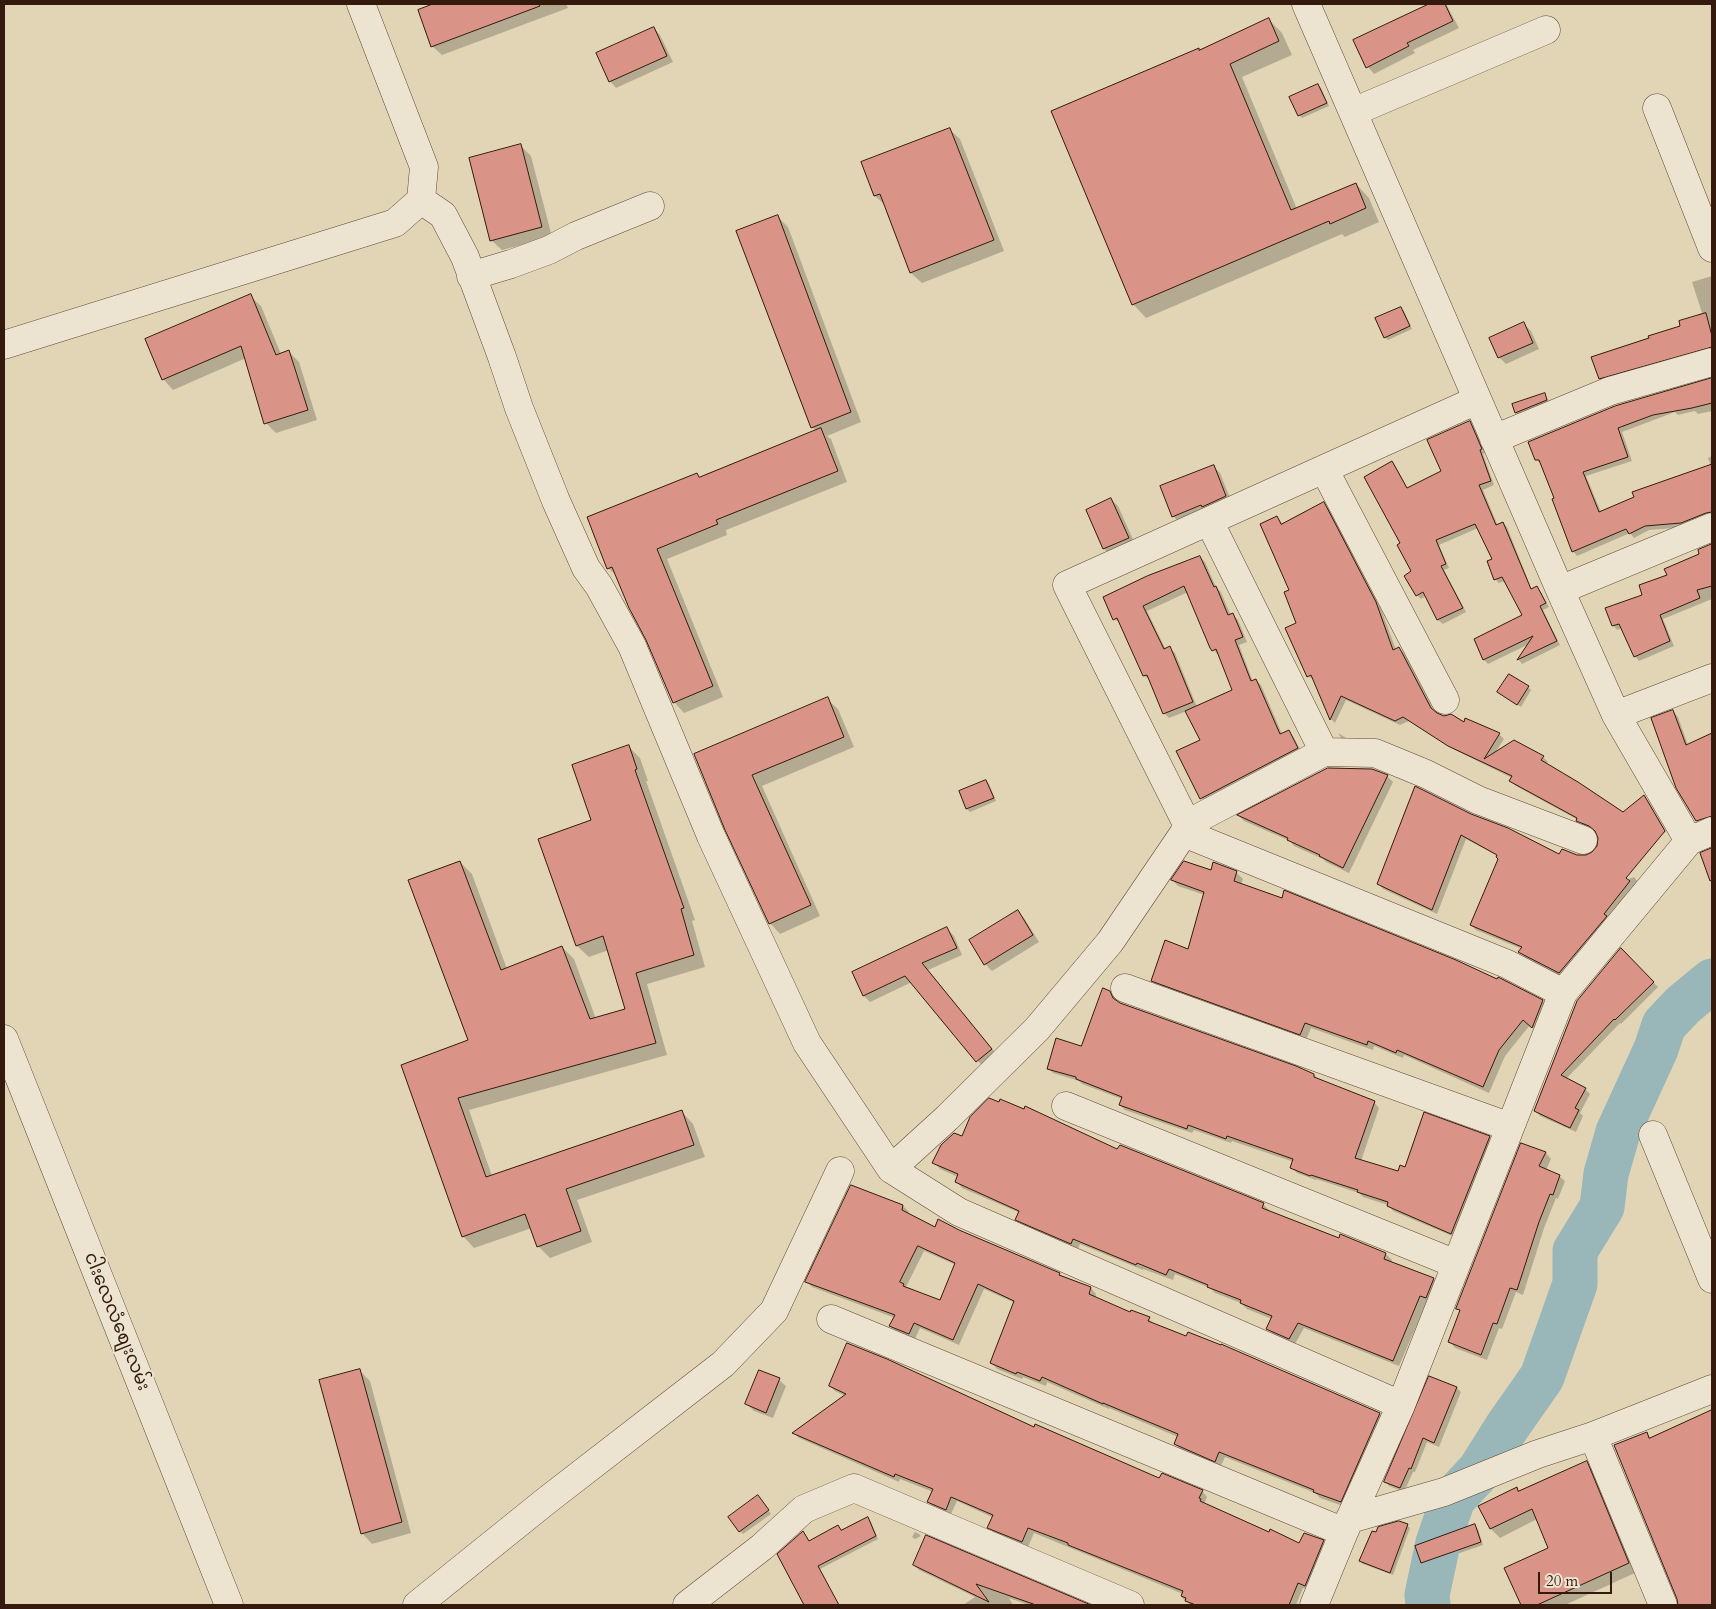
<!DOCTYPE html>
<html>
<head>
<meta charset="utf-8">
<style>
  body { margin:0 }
  #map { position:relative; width:1716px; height:1609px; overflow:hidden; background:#e2d5b6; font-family:Cardo,serif }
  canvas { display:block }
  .frame { position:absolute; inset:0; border:5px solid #331a0d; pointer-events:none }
  .scale { position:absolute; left:1538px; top:1572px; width:74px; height:22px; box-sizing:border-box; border:2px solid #331a0d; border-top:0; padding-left:6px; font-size:15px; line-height:18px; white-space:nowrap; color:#331a0d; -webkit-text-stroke:4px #ece4d0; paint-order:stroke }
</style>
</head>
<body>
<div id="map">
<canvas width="1716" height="1609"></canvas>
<div class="frame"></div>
<div class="scale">20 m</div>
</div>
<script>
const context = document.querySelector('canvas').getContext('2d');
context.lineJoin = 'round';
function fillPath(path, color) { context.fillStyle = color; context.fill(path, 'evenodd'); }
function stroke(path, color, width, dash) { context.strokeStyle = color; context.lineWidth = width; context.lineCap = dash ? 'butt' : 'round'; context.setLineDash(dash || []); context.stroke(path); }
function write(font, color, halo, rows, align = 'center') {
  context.font = font + ' Cardo,"Noto Sans Myanmar",serif'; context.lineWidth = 4; context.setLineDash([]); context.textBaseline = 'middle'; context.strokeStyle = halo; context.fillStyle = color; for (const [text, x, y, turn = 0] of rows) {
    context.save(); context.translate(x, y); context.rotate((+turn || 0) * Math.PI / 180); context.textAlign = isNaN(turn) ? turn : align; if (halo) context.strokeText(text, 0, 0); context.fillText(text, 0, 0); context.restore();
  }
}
const shadow = new Path2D(`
  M437 4H566L568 8 442 55 432 46 419 10Z
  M1432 4H1446L1459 28 1413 50 1415 53 1374 74 1368 67 1355 40Z
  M1268 19 1282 33 1292 55 1242 77 1297 209 1356 184 1369 198 1379 222 1345 237 1342 234 1146 318 1133 304 1200 51Z
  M654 28 660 35 673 62 616 88 610 81Z
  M1318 85 1321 88 1329 106 1302 118 1299 115Z
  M949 129 960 139 1004 251 922 283 911 273 886 206 875 196 863 163Z
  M521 146 531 156 552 237 502 250 491 240Z
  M777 216 788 227 861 422 827 436 831 439 847 482 726 530 727 535 667 559 723 697 684 713 674 702 648 639 618 577 608 568 697 475 700 478 816 431 812 427Z
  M1712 276V351L1604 382 1600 378 1593 358 1681 326 1698 317 1697 315 1702 313 1692 282Z
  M250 296 261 306 281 354 289 352 299 362 317 420 276 433 266 423 246 358 173 390 163 379Z
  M1401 308 1404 311 1412 329 1388 340 1385 337Z
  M1524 324 1531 331 1539 349 1506 364 1499 357Z
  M1712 379V411L1698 414 1695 411 1678 415 1675 412 1622 432 1632 461 1586 476 1601 512 1711 466 1708 458 1712 456V516L1686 527 1649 530 1634 538 1630 533 1577 556 1573 551 1556 499 1541 464 1536 459 1616 407Z
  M1545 395 1550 403 1519 416 1516 413 1513 405Z
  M1469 422 1473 426 1485 453 1483 454 1494 485 1483 490 1498 526 1503 523 1507 527 1532 590 1537 587 1541 592 1549 607 1543 610 1560 645 1522 664 1519 660 1529 644 1488 664 1484 660 1475 640 1524 616 1506 581 1499 583 1495 579 1493 560 1478 528 1439 545 1449 568 1444 570 1466 612 1443 624 1438 620 1426 596 1421 599 1417 595 1413 572 1402 543 1392 463 1396 467 1408 489 1442 472Z
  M1214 467 1220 473 1232 503 1180 523 1173 516Z
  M1111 499 1118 506 1135 544 1111 555 1104 549 1087 510Z
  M1323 504 1329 509 1381 609 1396 650 1399 648 1404 653 1436 715 1499 734 1504 739 1495 753 1543 757 1548 762 1546 765 1623 814 1644 797 1649 802 1666 832 1587 866 1597 891 1634 877 1638 882 1564 978 1525 957 1520 952 1522 949 1476 930 1471 925 1499 859 1498 856 1466 839 1437 914 1383 889 1378 883 1471 815 1560 856 1586 857 1593 853 1599 846 1600 837 1595 830 1583 825 1578 820 1516 786 1511 781 1512 778 1455 750 1409 721 1400 725 1346 700 1335 723 1331 719 1315 681 1308 676 1277 517 1283 524Z
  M1712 545V599L1663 619 1674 646 1639 661 1635 656 1622 628 1617 630 1613 625 1644 595 1669 576 1701 555 1699 551Z
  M1200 557 1205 562 1216 587 1221 592 1231 616 1233 615 1238 620 1247 642 1239 645 1253 682 1256 680 1261 685 1282 734 1288 731 1293 736 1302 753 1206 803 1202 798 1177 752 1202 741 1187 711 1169 718 1164 713 1150 680 1144 676 1120 623 1114 619ZM1188 592 1211 647 1218 655 1234 690 1197 707 1175 653 1170 648 1166 650 1147 611Z
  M1528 687 1531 690 1521 707 1501 694Z
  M827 699 838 709 854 747 762 786 820 916 780 934 770 923 695 754Z
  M1673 711 1678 717 1688 745 1712 734V812L1698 819Z
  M1338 733 1346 738 1347 739H1342Z
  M628 746 640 758 648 781H646L695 920 692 921 705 967 647 984 667 1055 469 1110 492 1176 682 1112 693 1124 705 1157 577 1200 592 1242 550 1258 538 1246 532 1228 474 1248 463 1236 403 1066 469 1041 460 862 472 874 507 969 562 947 574 959 596 1019 627 1010 609 950 589 957 577 946 593 820Z
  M1387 776 1393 782 1349 873 1326 862 1323 859 1294 846 1290 841 1244 821 1239 816Z
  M986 781 989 784 996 801 970 812 967 809 960 792Z
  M1212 871 1236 872 1243 879 1241 885 1497 980 1500 979 1543 1001 1549 1008 1539 1033 1530 1025 1505 1056 1489 1093 1404 1055 1403 1058 1374 1046 1373 1050 1311 1028 1306 1040 1158 987 1152 980 1189 950 1205 895 1178 886 1172 880Z
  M1018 912 1024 918 1039 942 992 971 985 964Z
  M947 929 954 936 962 955 928 970 998 1056 984 1068 912 982 870 1002 864 996 853 973Z
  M1621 950 1658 987 1621 1024 1620 1023 1566 1079 1585 1089 1590 1094 1580 1113 1583 1116 1576 1132 1540 1116 1535 1110Z
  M1109 992 1117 1002 1314 1075 1319 1080 1374 1102 1379 1108 1361 1161 1399 1173 1405 1168 1489 1137 1494 1143 1457 1238 1393 1211 1388 1205 1363 1197 1359 1193 1316 1179V1180L1297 1173 1291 1167 1294 1162 1232 1141 1231 1143 1194 1130 1192 1133 1125 1110 1120 1105 1122 1099 1082 1084 1079 1081 1053 1073 1048 1068 1082 1047Z
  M963 1138 1118 1151 1263 1204 1269 1210V1212L1339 1240 1386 1254 1392 1260 1391 1263 1433 1279 1440 1286 1433 1303 1427 1301 1399 1366 1304 1328 1295 1344 1274 1335 1268 1329 1272 1319 1247 1309 1241 1303 1215 1293 1210 1288 1175 1274 1173 1280 1143 1269V1270L1080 1244 1078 1249 1023 1226 1017 1219 1020 1213 962 1188 956 1181 958 1177 940 1169 934 1162Z
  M1522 1144 1546 1153 1551 1159 1546 1170 1559 1176 1565 1181 1558 1199 1556 1198 1544 1228 1523 1295 1516 1292 1502 1329 1499 1328 1487 1360 1455 1348 1450 1342 1461 1312 1457 1308Z
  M903 1206 909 1212 908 1214 935 1229 958 1231 1091 1288 1096 1294 1095 1298 1131 1314 1149 1319 1154 1324 1187 1338 1221 1347 1222 1345 1380 1414 1385 1420 1346 1507 1320 1498 1315 1493 1225 1457 1221 1466 1181 1450 1175 1444 1178 1437 1109 1408V1409L1047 1382 1046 1386 1023 1377 1022 1379 997 1369 992 1363 1015 1303 984 1289 959 1345 920 1328 915 1339 897 1332 891 1326 895 1318 812 1287 807 1282ZM924 1251 956 1265 941 1302 906 1287Z
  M359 1370 370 1381 411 1533 372 1544 362 1533Z
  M1430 1378 1457 1388 1461 1392 1439 1447 1427 1442 1415 1472H1413L1404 1492 1389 1486 1385 1481Z
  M779 1380 786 1386 773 1418 754 1411 747 1404Z
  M830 1386 1035 1428 1160 1480 1202 1491 1207 1497 1204 1504 1270 1533 1300 1545 1323 1542 1328 1547 1310 1590 1303 1588 1296 1605H1191L1182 1598 1183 1594 1034 1533 1028 1547 994 1533 989 1527 994 1518 957 1501 951 1514 934 1507 928 1502 933 1492 900 1479 899 1482 799 1438 794 1433 845 1396 835 1391Z
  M1710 1413 1712 1415V1605H1680L1646 1433 1651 1438Z
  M1586 1463 1595 1472 1637 1572 1565 1605H1522L1506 1569 1550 1549 1537 1519 1500 1538 1491 1529 1480 1506 1516 1488 1520 1491Z
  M761 1500 771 1514 743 1534 740 1531Z
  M868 1519 871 1522 878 1539 820 1569 838 1605H805L779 1555 803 1533 810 1542 838 1527 842 1531Z
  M1407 1525 1410 1528 1393 1575 1363 1564 1360 1561 1376 1534Z
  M1475 1526 1478 1529 1483 1545 1425 1565 1422 1562Z
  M915 1532 919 1534 921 1536 915 1539 912 1537Z
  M927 1537 1087 1605H1029L1009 1598 1013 1605H963L975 1597 919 1570 914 1565Z`);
const river = new Path2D(`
  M1428 1605 1427 1595 1438 1543 1453 1499 1480 1470 1507 1427 1542 1377 1575 1284V1251L1602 1207 1606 1174 1618 1132 1656 1049 1664 1025 1683 1005 1712 981`);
const building = new Path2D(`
  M433 4H539L540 6 431 47 418 10Z
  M1429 4H1445L1453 21 1407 43 1409 46 1366 68 1353 40Z
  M1269 18 1279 41 1230 64 1291 210 1356 183 1366 208 1330 224 1329 221 1132 305 1051 111 1199 48V50Z
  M654 27 667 56 609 82 596 53Z
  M1318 84 1327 103 1298 116 1289 97Z
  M950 128 994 240 910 273 880 194 874 196 861 162Z
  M521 144 542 227 490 241 469 158Z
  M778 215 851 412 811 428 736 231Z
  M251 294 276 355 289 350 308 410 264 424 241 346 162 380 145 339Z
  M1401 307 1410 326 1384 338 1375 318Z
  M1706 313 1712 336V347L1599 379 1591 357 1649 338 1648 336 1680 326 1679 321Z
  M1524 322 1533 343 1498 358 1489 338Z
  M1712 378V403L1692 408 1653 415 1618 428 1628 457 1583 472 1599 512 1634 497 1632 492 1712 464V512L1706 513 1681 523 1645 526 1629 534 1626 529 1572 552 1552 499 1554 498 1539 460H1535L1528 442 1615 406Z
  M1545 393 1547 400 1515 413 1512 404Z
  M1470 421 1482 449 1480 450 1491 481 1479 485 1496 525 1503 522 1531 589 1537 586 1546 603 1540 606 1557 641 1517 660 1533 636 1483 660 1474 639 1522 615 1502 577 1494 580 1487 561 1492 559 1475 524 1436 540 1446 564 1441 566 1463 608 1437 620 1423 592 1416 596 1404 576 1411 571 1397 545 1400 543 1364 477 1392 461 1407 488 1441 471 1427 440Z
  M821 428 838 471 716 520 718 524 657 549 713 686 673 703 646 640 629 608 612 567 607 569 587 517 697 473 699 477Z
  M1214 465 1226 496 1202 507 1201 505 1172 517 1160 486Z
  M1111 498 1129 538 1103 549 1086 510Z
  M1324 502 1376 602 1393 650 1399 647 1431 708 1437 713 1444 716 1451 714 1464 722 1465 718 1500 733 1484 759 1514 740 1544 756 1541 760 1578 782 1623 812 1644 795 1665 831 1626 878 1630 881 1604 914 1607 916 1559 973 1518 952 1522 947 1470 925 1498 859 1496 857 1497 855 1461 835 1432 910 1377 884 1415 786 1471 814 1508 828 1559 854 1562 849 1577 855H1586L1592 852 1597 846 1598 838 1595 831 1589 826 1576 821 1577 818 1509 781 1512 776 1448 746 1403 717 1395 721 1341 696 1330 720 1311 675 1307 677 1285 628 1296 623 1284 592 1289 590 1260 524 1277 516 1281 524Z
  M1712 544V586L1697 590 1700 598 1660 615 1670 641 1634 657 1619 624 1612 626 1605 608 1642 595 1639 585 1667 575 1664 569 1699 554 1698 550Z
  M1200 556 1214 587 1216 586 1228 615 1233 613 1243 637 1235 640 1251 681 1256 679 1280 734 1289 730 1298 748 1200 799 1176 751 1200 740 1185 711 1232 690 1216 649 1212 651 1210 648 1184 586 1143 606 1164 649 1170 646 1193 702 1163 714 1147 675 1143 676 1117 618 1113 620 1103 597 1147 576Z
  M1509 674 1529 686 1517 705 1497 692Z
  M828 697 844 737 752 775 811 905 769 924 725 830 694 754Z
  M1673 710 1686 745 1712 733V816L1696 821 1676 788 1651 718Z
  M629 745 637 769 635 770 684 908 681 909 694 955 636 973 656 1043 458 1098 486 1177 682 1110 694 1145 566 1189 581 1231 537 1247 525 1214 462 1237 401 1065 468 1040 408 880 460 861 501 970 562 946 590 1019 625 1009 603 936 576 946 538 839 591 820 572 765Z
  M1328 768 1372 769 1388 775 1343 868 1319 856 1320 855 1287 840 1288 838 1237 815Z
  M986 780 994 798 966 809 959 791Z
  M1712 848V880L1710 881 1700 853Z
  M1184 861 1211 870 1213 862 1237 871 1234 881 1282 898 1284 890 1456 960 1497 979 1498 977 1500 978 1543 1000 1532 1028 1523 1020 1499 1050 1483 1087 1397 1050 1396 1053 1368 1041 1367 1045 1305 1023 1300 1035 1151 981 1165 940 1188 949 1204 892 1171 880Z
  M1018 910 1033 935 984 965 969 940Z
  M947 927 957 948 922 963 992 1049 976 1062 905 976 863 996 852 972Z
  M1621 948 1654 982 1615 1020 1614 1019 1561 1075 1586 1088 1575 1108 1579 1110 1570 1128 1534 1111 1577 1001Z
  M1103 988 1110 991 1113 998 1120 1003 1296 1066 1314 1074V1077L1375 1101 1355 1158 1398 1171 1400 1165 1405 1167 1424 1112 1490 1136 1451 1234 1387 1206 1388 1202 1357 1192 1358 1190 1311 1175 1310 1176 1290 1168 1293 1159 1227 1136 1226 1139 1188 1125 1187 1129 1119 1105 1122 1097 1076 1079V1077L1047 1069 1056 1038 1081 1046Z
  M989 1098 999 1102 1000 1099 1024 1109 1025 1106 1117 1149 1120 1145 1264 1203 1262 1208 1339 1238 1340 1234 1386 1253 1384 1259 1434 1278 1426 1298 1420 1296 1393 1361 1298 1323 1289 1339 1266 1329 1272 1316 1240 1303 1241 1300 1207 1287 1208 1285 1169 1269 1166 1275 1137 1263 1136 1265 1073 1239 1071 1244 1015 1220 1019 1211 955 1182 958 1174 932 1163 941 1145 954 1133 962 1136 970 1117Z
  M1521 1143 1546 1152 1539 1166 1560 1175 1553 1195 1550 1194 1539 1222 1517 1290 1510 1288 1497 1324 1493 1323 1481 1355 1448 1342 1460 1310 1456 1309Z
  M851 1185 903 1205 902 1210 935 1227 938 1219 959 1230 1060 1273 1059 1275 1091 1287 1089 1294 1130 1312 1131 1310 1150 1317 1148 1321 1186 1336 1188 1332 1221 1345V1344L1380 1413 1341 1502 1313 1492 1314 1490 1219 1452 1215 1462 1174 1444 1178 1434 1103 1403V1404L1042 1377 1040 1381 1017 1372 1016 1374 990 1363 1014 1301 978 1284 953 1340 914 1323 909 1334 889 1326 895 1315 805 1282ZM918 1246 955 1263 940 1300 903 1286 904 1284 900 1282Z
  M847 1343 887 1359 1034 1427 1035 1424 1159 1478 1162 1473 1203 1490 1199 1498 1201 1499 1200 1501 1269 1532 1270 1529 1299 1543 1304 1533 1324 1540 1305 1586 1298 1583 1289 1605H1196L1185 1601 1186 1598 1181 1596 1183 1591 1068 1545V1543L1028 1528 1022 1542 987 1528 993 1515 951 1497 946 1510 927 1502 933 1489 895 1474 894 1477 792 1433 846 1394 829 1386Z
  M360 1369 402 1522 361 1534 319 1380Z
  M759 1370 780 1378 766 1413 745 1404Z
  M1429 1376 1457 1387 1434 1443 1423 1438 1411 1469 1409 1468 1400 1488 1384 1482Z
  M1712 1410V1605H1678L1677 1599 1614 1445 1647 1432 1649 1438Z
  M1587 1461 1629 1563 1537 1605H1521L1504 1568 1548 1548 1532 1509 1490 1529 1478 1506 1517 1487 1518 1491Z
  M758 1495 769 1510 739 1532 728 1517Z
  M868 1517 876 1536 818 1566 839 1605H804L777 1554 803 1531 809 1541 838 1525 841 1530Z
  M1399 1521 1408 1524 1390 1573 1359 1561 1372 1531 1376 1532 1378 1527Z
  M1475 1524 1481 1542 1421 1563 1415 1546Z
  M926 1535 1091 1605H1036L976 1584 989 1602 913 1565Z`);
const minor = new Path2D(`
  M1306 4 1560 590 1616 715 1689 841
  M1657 108 1712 248
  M1353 112 1546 30
  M421 200 443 215 465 257 502 357 519 408 556 501 586 568 599 586 632 646 711 836 807 1043 891 1169 959 1212 1401 1405
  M471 276 511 264 549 250 576 236 650 206
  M4 345 395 223 421 200 424 167 361 4
  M1494 439 1610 391 1712 362
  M1324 469 1445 700
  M1209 521 1324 752
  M1560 590 1712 527
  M1616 715 1712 678
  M1187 824 1324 752 1375 753 1426 774 1478 800 1583 840
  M1184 833 1507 964 1563 993
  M1125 988 1510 1127
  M4 1039 229 1605
  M1066 1106 1456 1264
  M1653 1135 1712 1279
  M891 1169 947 1118 1037 1029 1110 942 1184 833 1187 824 1067 585 1477 400
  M831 1319 1344 1532
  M1593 1436 1663 1605
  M1350 1519 1444 1492 1538 1454 1593 1436 1712 1389
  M417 1605 546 1501 723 1364 774 1311 840 1171
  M687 1605 762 1547 804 1509 854 1488 1130 1605
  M1314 1605 1344 1532 1401 1405 1563 993 1689 841 1712 831`);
const streetNames = [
  ["ငါးလေလံစျေးလမ်း",116,1322,68]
];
fillPath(shadow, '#0003');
stroke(river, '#99b6b9', 45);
fillPath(building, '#da9487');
stroke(building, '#331a0d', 1);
stroke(minor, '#5f4937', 29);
stroke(minor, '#ece4d0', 28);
write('18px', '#331a0d', '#ece4d0', streetNames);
</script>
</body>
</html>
